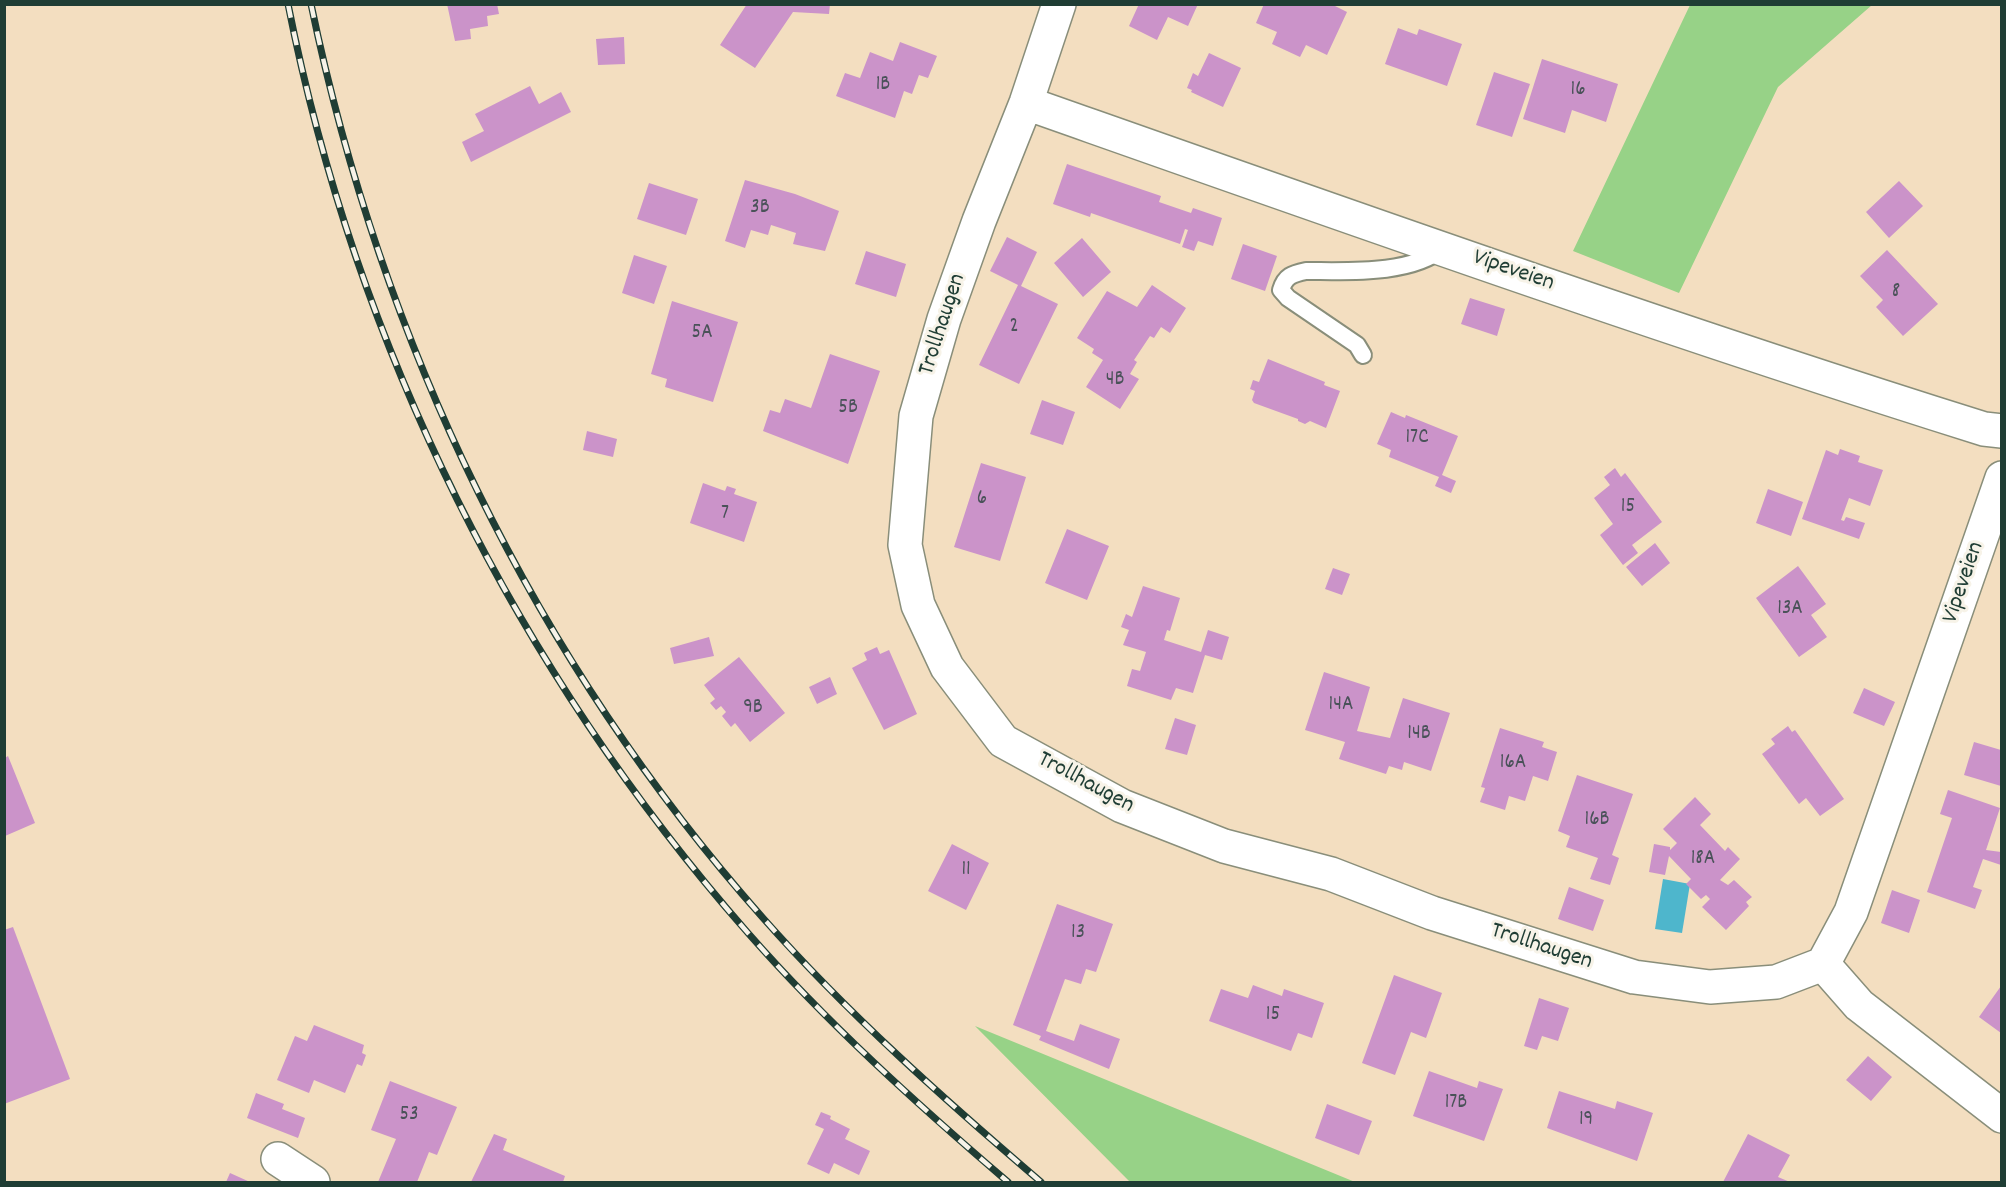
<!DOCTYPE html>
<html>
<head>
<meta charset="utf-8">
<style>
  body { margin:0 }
  #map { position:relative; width:2006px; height:1187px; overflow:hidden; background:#f3dec0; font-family:Dekko,sans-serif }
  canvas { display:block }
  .frame { position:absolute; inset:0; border:6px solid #1f3d34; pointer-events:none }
</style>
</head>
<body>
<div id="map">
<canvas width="2006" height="1187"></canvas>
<div class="frame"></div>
</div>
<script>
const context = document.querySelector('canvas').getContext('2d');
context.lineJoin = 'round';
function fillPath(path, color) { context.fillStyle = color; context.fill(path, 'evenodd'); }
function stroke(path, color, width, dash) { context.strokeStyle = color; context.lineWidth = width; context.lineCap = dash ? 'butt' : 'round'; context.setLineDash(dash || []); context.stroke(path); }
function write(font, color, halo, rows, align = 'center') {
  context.font = font + ' Dekko,sans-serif'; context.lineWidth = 6; context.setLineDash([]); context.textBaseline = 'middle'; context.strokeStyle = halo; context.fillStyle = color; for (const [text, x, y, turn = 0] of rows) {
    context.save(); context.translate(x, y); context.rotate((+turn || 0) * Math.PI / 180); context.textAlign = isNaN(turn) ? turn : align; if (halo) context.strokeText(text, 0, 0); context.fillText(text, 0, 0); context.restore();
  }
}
const green = new Path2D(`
  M1690 5H1872L1778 87 1679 293 1573 251Z
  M975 1026 1355 1182H1130Z`);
const water = new Path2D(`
  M1663 879 1690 884 1682 933 1655 929Z`);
const building = new Path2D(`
  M447 4H497L499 14 487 16 488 26 470 29 471 39 455 41Z
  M747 4H830L829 14 793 12 755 68 720 45Z
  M1139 4H1198L1188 26 1168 17 1157 40 1129 26Z
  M1264 4H1331L1347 12 1327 55 1306 45 1300 57 1272 44 1277 32 1256 23Z
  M1398 28 1417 35 1419 29 1462 44 1447 86 1385 64Z
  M624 37 625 64 598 65 596 39Z
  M900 42 937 56 928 78 919 75 912 94 904 91 895 118 836 96 845 73 860 78 870 52 893 61Z
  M1209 53 1241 68 1223 107 1191 92 1192 90 1187 88 1193 73 1198 76Z
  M1542 59 1618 84 1606 122 1572 110 1565 133 1523 119Z
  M1494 72 1530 84 1512 137 1476 125Z
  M530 86 539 104 561 92 571 112 471 162 462 142 484 131 475 114Z
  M1067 164 1161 196 1159 202 1191 213 1193 208 1222 218 1213 246 1198 241 1194 251 1182 247 1188 230 1185 229 1180 244 1091 213 1090 217 1053 204Z
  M745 180 795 194 839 211 825 251 793 244 796 233 771 225 768 235 751 230 745 248 725 241Z
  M1899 181 1923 206 1889 238 1866 212Z
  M649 183 698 199 686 235 637 219Z
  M1007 237 1037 252 1021 286 1058 304 1019 384 979 365 1018 285 990 271Z
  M1082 238 1111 272 1083 297 1054 263Z
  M1243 244 1277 256 1265 291 1231 279Z
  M1887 250 1938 304 1903 336 1876 307 1883 300 1860 276Z
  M866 251 906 264 896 297 855 284Z
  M634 255 667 266 654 304 622 293Z
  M1152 285 1186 308 1170 333 1161 327 1154 338 1150 336 1134 360 1137 362 1130 374 1139 379 1120 409 1086 387 1103 360 1092 353 1094 349 1077 338 1107 291 1137 307Z
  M1470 298 1505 309 1497 336 1461 324Z
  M672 301 738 322 713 402 665 387 667 379 651 374Z
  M830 354 880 371 848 464 763 431 770 410 780 413 785 399 811 408Z
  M1268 359 1325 382 1324 385 1340 391 1326 428 1310 421 1305 424 1298 421V419L1254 403 1252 400 1255 391 1250 389 1253 380 1259 382Z
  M1042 400 1075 412 1063 445 1030 434Z
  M1391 412 1405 418 1406 415 1458 436 1442 475 1456 481 1451 493 1435 486 1439 477 1389 457 1391 450 1377 444Z
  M587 431 617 439 613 457 583 450Z
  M1840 449 1860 456 1858 462 1883 470 1870 506 1849 498 1841 520 1844 521 1846 517 1865 523 1859 539 1802 519 1826 450 1838 455Z
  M981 463 1026 477 1000 561 954 547Z
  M1615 468 1621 477 1625 473 1662 522 1632 545 1638 553 1623 565 1600 535 1613 524 1594 498 1610 485 1604 477Z
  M703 483 725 491 727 486 736 489 734 494 757 502 744 542 690 523Z
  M1768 489 1803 502 1791 536 1756 523Z
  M1067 529 1109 546 1087 600 1045 583Z
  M1655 543 1670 563 1642 586 1626 567Z
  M1798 566 1826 604 1811 615 1827 637 1799 657 1756 598Z
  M1333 568 1350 574 1342 595 1325 589Z
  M1143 586 1180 598 1170 631 1167 630 1164 640 1201 652 1208 630 1229 637 1222 660 1205 655 1193 693 1176 688 1171 700 1127 686 1132 669 1140 671 1146 652 1123 645 1129 630 1121 627 1126 614 1132 617Z
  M709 637 714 656 674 664 670 648Z
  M877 647 880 654 889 650 917 714 884 730 852 668 867 660 864 653Z
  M739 657 785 713 750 742 735 723 731 727 722 716 726 712 721 706 716 710 710 703 715 699 704 685Z
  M1324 672 1370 687 1357 731 1390 738 1403 698 1450 713 1431 771 1404 762 1402 770 1389 766 1386 774 1339 759 1345 742 1305 730Z
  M830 677 837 694 817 704 809 687Z
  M1864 688 1895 702 1884 726 1853 713Z
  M1175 718 1196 725 1187 755 1165 749Z
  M1788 726 1792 732 1795 730 1844 799 1820 816 1806 798 1799 804 1762 754 1775 744 1771 739Z
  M1500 728 1544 742 1542 747 1557 752 1548 781 1533 776 1525 801 1509 796 1505 810 1480 802 1485 788 1481 787Z
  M1974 742 2001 750V786L1964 775Z
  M8 756 35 823 5 836V758Z
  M1577 775 1633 794 1612 855 1619 858 1610 885 1590 879 1598 858 1566 847 1570 836 1558 831Z
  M1948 790 2000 808 1986 850 2001 852V865L1983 859 1973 887 1982 890 1975 909 1927 892 1952 818 1940 814Z
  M1695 797 1711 814 1700 825 1725 851 1728 847 1740 859 1720 880 1728 885 1734 880 1752 897 1746 902 1749 906 1726 930 1702 907 1710 899 1706 895 1701 899 1686 884 1691 879 1669 856 1665 875 1649 872 1654 844 1670 847V850L1677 843 1663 829Z
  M952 844 989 863 966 910 928 891Z
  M1569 887 1604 900 1593 931 1558 919Z
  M1892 890 1920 900 1909 933 1881 923Z
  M1057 904 1113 924 1096 972 1086 969 1081 984 1065 979 1046 1031 1074 1041 1080 1024 1120 1039 1109 1069 1039 1040 1041 1036 1013 1025Z
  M13 927 70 1079 4 1104V930Z
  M1394 975 1442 993 1426 1038 1411 1032 1395 1075 1362 1063Z
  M1253 985 1282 996 1284 989 1324 1003 1312 1038 1298 1033 1291 1051 1209 1021 1221 989 1248 998Z
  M2001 986V1033L1979 1017Z
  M1539 998 1569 1008 1558 1041 1542 1036 1537 1050 1524 1046Z
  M314 1025 364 1045 362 1053 366 1055 362 1066 357 1064 345 1093 314 1080 309 1093 277 1080 295 1036 307 1041Z
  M1868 1056 1892 1077 1871 1101 1846 1080Z
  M1429 1071 1477 1088 1479 1081 1503 1089 1484 1141 1413 1116Z
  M390 1081 457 1107 437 1155 429 1152 417 1182H378L396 1139 371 1130Z
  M1559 1091 1615 1109 1617 1101 1653 1113 1637 1161 1547 1128Z
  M256 1093 284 1104 282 1109 305 1118 298 1138 247 1118Z
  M1327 1104 1372 1121 1359 1155 1315 1138Z
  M821 1112 831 1116 830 1119 850 1129 845 1139 870 1151 859 1175 834 1163 829 1174 807 1164 824 1129 815 1125Z
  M494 1134 507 1139 503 1150 565 1176 563 1182H471Z
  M1748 1134 1790 1155 1778 1177 1790 1182H1723Z
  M230 1173 250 1182H226Z`);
const lane = new Path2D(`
  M1363 355 1357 345 1288 298 1281 290C1285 276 1292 274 1306 271 1347 271 1411 275 1443 248`);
const street = new Path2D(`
  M1059 4 1026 103 979 221 944 319 916 416 905 545 918 605 947 667 1003 741 1122 806 1224 846 1331 874 1432 913 1634 977 1710 987 1776 982 1823 964 1859 1005 2002 1116
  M1026 103C1344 215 1662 328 1984 429L2002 431
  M1823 964 1851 912 2002 478
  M278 1159 313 1182`);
const rail = new Path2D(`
  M288 4C356 348 517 670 748 933 827 1023 917 1104 1008 1182
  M311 4C381 341 534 660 763 918 848 1014 944 1099 1041 1182`);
const numberNames = [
  ["1B",883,86],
  ["16",1578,91],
  ["3B",760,209],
  ["8",1896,293],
  ["2",1014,328],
  ["5A",702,334],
  ["4B",1115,381],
  ["5B",848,409],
  ["17C",1417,439],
  ["6",982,500],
  ["15",1628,508],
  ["7",725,515],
  ["13A",1790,610],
  ["14A",1341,706],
  ["9B",753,709],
  ["14B",1419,735],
  ["16A",1513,764],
  ["16B",1597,821],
  ["18A",1703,860],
  ["11",966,871],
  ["13",1078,934],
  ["15",1273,1016],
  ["17B",1456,1104],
  ["53",409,1116],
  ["19",1586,1121]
];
const streetNames = [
  ["Vipeveien",1513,272,19],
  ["Trollhaugen",944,325,-72],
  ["Vipeveien",1965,583,-71],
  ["Trollhaugen",1085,784,28],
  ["Trollhaugen",1541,948,18]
];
fillPath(green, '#97d287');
fillPath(water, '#4eb6cc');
fillPath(building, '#cb93c9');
stroke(lane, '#898e7a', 20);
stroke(street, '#898e7a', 36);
stroke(lane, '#fff', 16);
stroke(street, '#fff', 33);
stroke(rail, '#1f3d34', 7);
stroke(rail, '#f7f3e8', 4.5, [14]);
write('21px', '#4a5259', null, numberNames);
write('24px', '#1f3d34', '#f7f3e8', streetNames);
</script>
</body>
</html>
